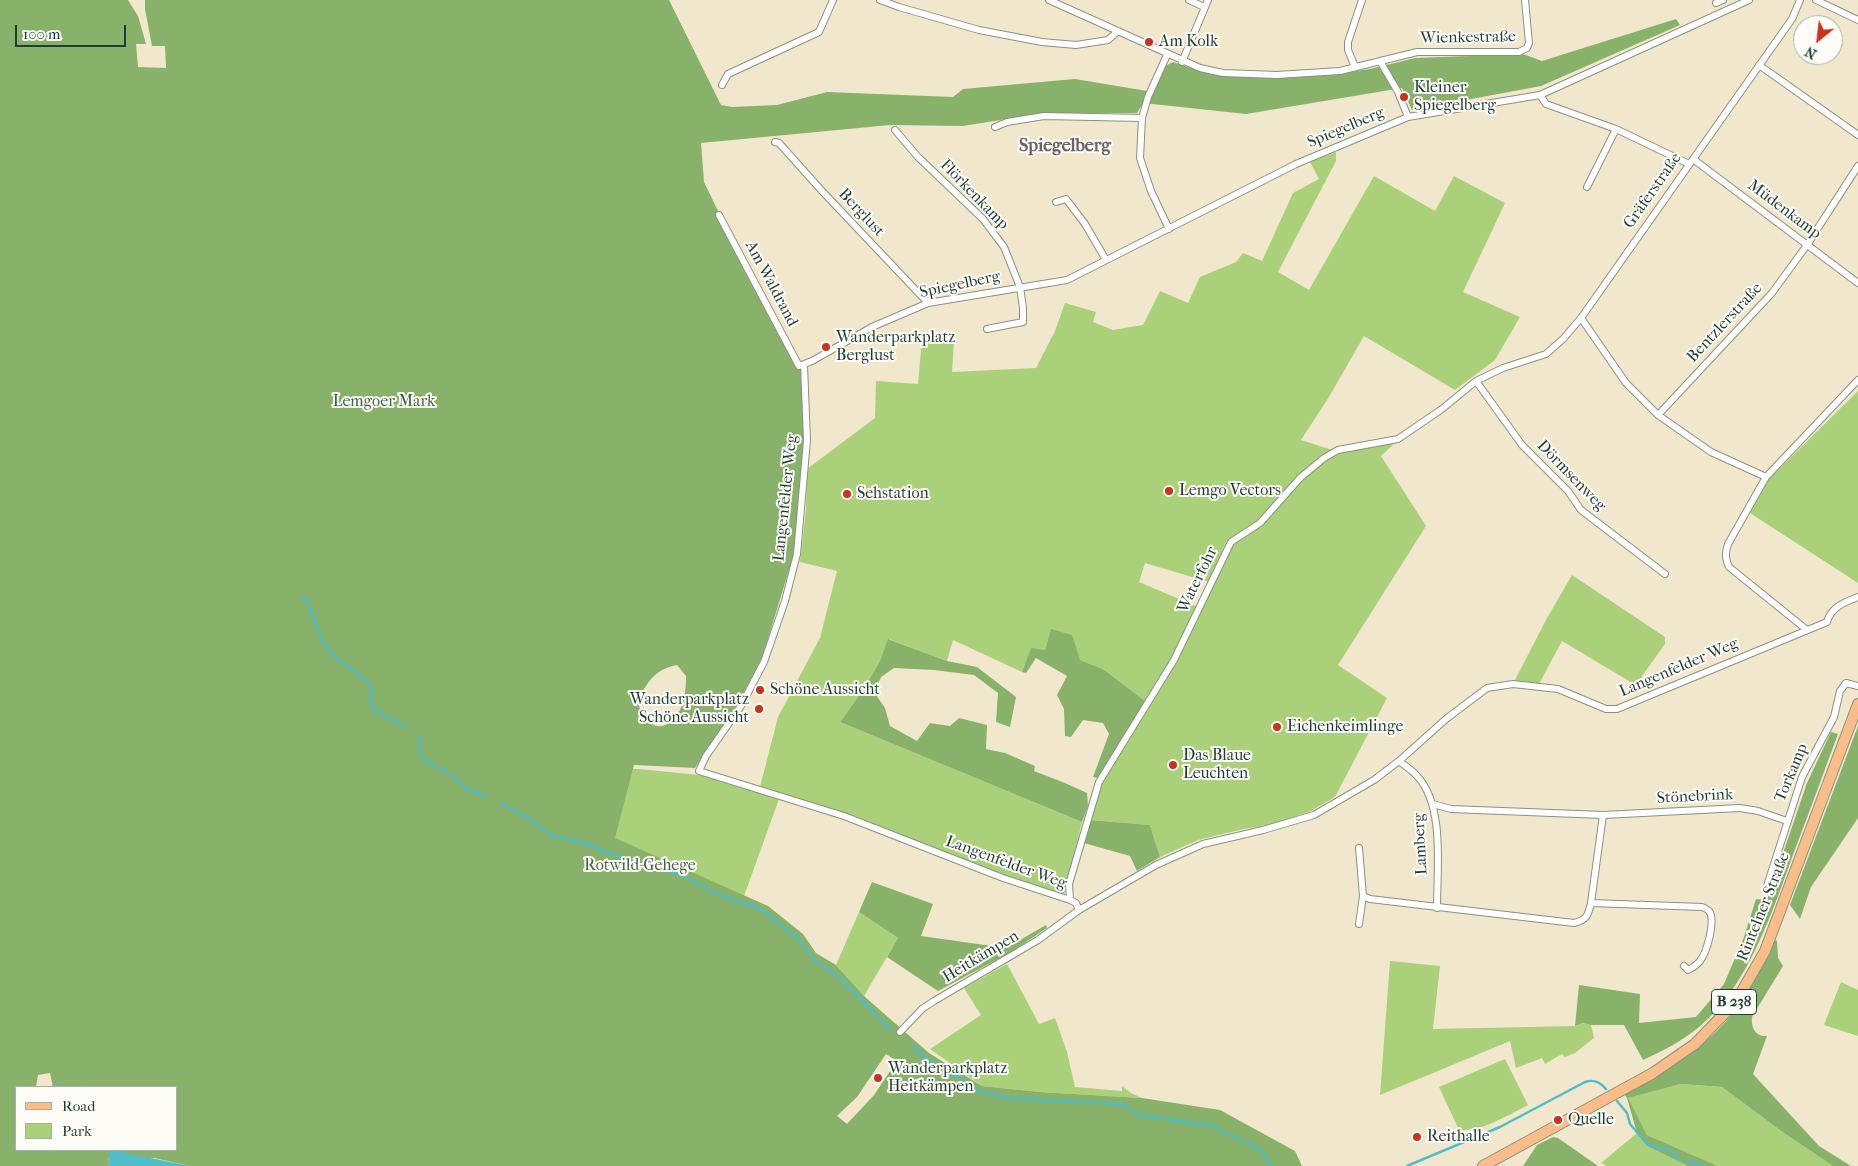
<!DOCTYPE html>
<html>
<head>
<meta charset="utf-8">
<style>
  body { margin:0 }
  #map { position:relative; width:1858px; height:1166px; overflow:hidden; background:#f1e7cd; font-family:"IM FELL French Canon",serif }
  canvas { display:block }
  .legend { position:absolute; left:15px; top:1086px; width:162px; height:65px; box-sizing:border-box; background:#fdfcf7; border:1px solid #a4b0a9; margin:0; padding:6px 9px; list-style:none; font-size:15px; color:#1f3d34 }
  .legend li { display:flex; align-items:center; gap:10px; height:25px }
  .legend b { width:25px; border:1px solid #a4b0a9 }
  .north { position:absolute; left:1793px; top:15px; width:50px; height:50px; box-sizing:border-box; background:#fdfcf7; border:1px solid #a4b0a9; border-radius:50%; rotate:209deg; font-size:14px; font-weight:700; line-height:20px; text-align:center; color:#1f3d34 }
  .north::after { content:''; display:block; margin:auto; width:18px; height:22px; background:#c8321e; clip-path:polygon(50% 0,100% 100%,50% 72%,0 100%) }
  .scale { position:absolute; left:15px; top:25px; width:111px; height:22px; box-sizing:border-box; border:2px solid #1f3d34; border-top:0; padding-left:6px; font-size:15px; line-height:18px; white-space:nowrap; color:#1f3d34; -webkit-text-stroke:4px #fdfcf7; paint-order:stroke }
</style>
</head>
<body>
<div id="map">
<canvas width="1858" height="1166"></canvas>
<ul class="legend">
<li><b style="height:6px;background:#f8bd89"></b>Road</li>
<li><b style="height:14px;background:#abd07a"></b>Park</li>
</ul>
<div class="north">N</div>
<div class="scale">100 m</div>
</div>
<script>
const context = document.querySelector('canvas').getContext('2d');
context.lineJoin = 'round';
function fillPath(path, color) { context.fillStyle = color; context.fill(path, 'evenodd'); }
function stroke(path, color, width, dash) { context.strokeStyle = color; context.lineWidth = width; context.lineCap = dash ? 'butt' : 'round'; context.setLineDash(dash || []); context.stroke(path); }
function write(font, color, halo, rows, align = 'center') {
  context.font = font + ' "IM FELL French Canon",serif'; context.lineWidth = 4; context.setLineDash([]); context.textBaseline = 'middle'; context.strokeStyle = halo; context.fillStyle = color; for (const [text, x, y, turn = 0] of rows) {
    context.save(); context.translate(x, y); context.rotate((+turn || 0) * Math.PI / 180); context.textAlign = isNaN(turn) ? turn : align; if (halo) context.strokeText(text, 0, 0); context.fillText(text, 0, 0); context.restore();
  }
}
const green = new Path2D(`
  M1336 152V161L1278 272 1309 290 1374 176 1435 211 1454 176 1505 203 1463 292 1520 317 1495 360 1455 390 1364 336 1329 397 1301 440 1332 450 1260 521 1226 542 1209 582 1145 563 1139 582 1198 607 1165 671 1145 701 1103 669 1080 660 1051 630 1045 650 1031 649 1022 672 953 640 947 661 889 639 880 661 863 690 840 722 1082 822 1064 895 1022 882 863 820 760 787 778 717 820 638 837 571 800 562 806 509 807 469 875 418 876 381 918 384 922 339 954 342 952 372 1036 368 1055 331 1065 303 1096 312 1093 322 1113 330 1143 325 1160 291 1188 303 1200 277 1236 262 1243 253 1262 261 1293 193 1319 179 1310 162Z
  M1858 391V583L1750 513 1769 479Z
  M1399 439 1381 456 1426 526 1338 665 1387 698 1335 797 1311 811 1274 824 1244 829 1198 840 1160 857 1150 825 1090 820 1103 779 1205 602 1235 541 1262 523 1301 478 1336 452Z
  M1572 575 1665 637V644L1642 676 1639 687 1562 641 1539 684 1514 682 1547 618Z
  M526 759 605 769H639L699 775 779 799 744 896 645 999Z
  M859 912 898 938 864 996 836 965Z
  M1390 961 1440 966 1433 1029 1575 1026 1583 1023 1591 1025 1594 1038 1575 1053 1565 1057 1562 1054 1545 1064 1542 1058 1516 1068 1510 1041 1380 1095Z
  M1007 964 1039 1024 1055 1018 1067 1052 1075 1087 1122 1091V1086L1131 1093 1142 1098 1040 1092 982 1086 930 1049 981 1015 964 988Z
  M1841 982 1858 990V1036L1824 1025Z
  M1505 1059 1528 1105C1506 1116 1484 1131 1459 1130L1439 1087Z
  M1681 1084 1722 1087 1781 1131 1833 1166H1718L1647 1135 1627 1098Z
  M1637 1133 1647 1146 1688 1166H1607L1601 1163Z`);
const forest = new Path2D(`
  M0 0H128L138 16 146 44H136L138 67 166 68 165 46H152L145 9V0H669L721 105 732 107 777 105 827 92 953 97 963 89 1075 79 1153 92 1165 66 1173 62 1209 74 1258 77 1329 75 1370 69 1415 58 1523 54 1542 61 1676 19 1680 25 1541 86 1412 110 1402 88 1246 114 1143 103 1137 113H1044L963 126 890 125 701 143 704 182 749 275 802 372 807 469 794 554 761 661 738 703 695 768 634 765 615 838 768 906 803 934 816 953 836 965 864 996 929 1053 982 1086 1040 1092 1142 1098 1220 1110 1295 1151 1302 1166H190L154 1158H108L110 1166H0ZM677 665 686 676C686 692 684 712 670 722 656 734 639 718 639 703 638 697 643 690 646 686 654 673 663 668 677 665ZM886 1054 897 1061 874 1095 847 1124 837 1116 857 1097ZM50 1073 53 1087H176V1150H16V1087H36L38 1075Z
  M1051 629 1072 635 1080 660 1103 669 1145 701 1098 778 1093 777 1109 734 1103 723 1083 720 1071 737 1065 736 1064 709 1057 695 1067 676 1036 658 1026 673 1022 672 1031 648 1045 650Z
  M888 639 947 661 977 667 1016 697 1010 727 996 722 998 693 974 675 934 670 894 668 881 677 874 692 885 708 890 726 917 741 930 723 950 726 959 718 987 725 986 749 1005 753 1035 766 1034 771 1065 783 1087 793 1088 806 1082 822 840 722 863 690 880 661Z
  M1858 726V818L1811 887 1800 919 1790 905Z
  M1831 732 1838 734C1823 774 1809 813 1794 852 1773 910 1748 987 1699 1027 1682 1041 1663 1051 1643 1060L1624 1025H1591L1583 1023 1575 1026 1579 985 1640 994 1639 1023 1696 1017 1724 984 1744 937 1756 899 1767 900 1807 783Z
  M1090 820 1150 825 1160 857 1137 871 1130 856 1084 843Z
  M872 882 933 904 921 936 1006 948 1046 925 1047 928 1011 952 938 991 887 957 898 938 859 912Z
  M1775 940 1777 941 1778 958 1783 966 1752 1017C1751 1027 1755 1037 1767 1036L1753 1074 1819 1146 1851 1166H1833L1781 1131 1722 1087 1681 1084 1628 1098 1647 1135 1718 1166H1688L1647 1146 1637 1133 1627 1098 1624 1094C1651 1079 1678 1063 1702 1044 1736 1018 1757 978 1775 940Z
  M1553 1137 1558 1138 1598 1166H1523L1537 1145Z`);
const water = new Path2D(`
  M111 1150 190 1166H110L108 1158Z`);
const stream = new Path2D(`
  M302 595C315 609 314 633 327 648 340 664 359 672 372 687L370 702 374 710 408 728
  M420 735 419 746 421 757 456 778 465 788 485 796
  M500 803 521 814 553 836 586 844 612 854 681 875 717 894 761 909 799 940 815 961 837 975 890 1029
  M912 1046 927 1059 979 1091 1007 1098 1122 1104 1140 1115 1213 1126 1261 1150 1272 1166
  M53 1086 62 1087
  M1617 1101 1627 1113 1630 1124 1647 1144 1657 1148H1668L1679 1160
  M1687 1161 1704 1166
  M1407 1166 1500 1127 1585 1082C1594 1079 1600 1082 1606 1089`);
const minor = new Path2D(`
  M880 0 899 7 979 30 1042 42 1076 45 1108 40 1118 31
  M1049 0 1200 68 1223 73 1277 75 1340 71 1417 52H1519L1527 48 1529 43 1525 0
  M1189 0 1204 7
  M1816 0 1858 20
  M1716 3 1723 0
  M1167 55 1148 97 1142 118 1140 158 1151 191 1169 229
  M1380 61 1398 92 1408 117
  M1182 62 1208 0
  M1759 65 1858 135
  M1355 67 1348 50V42L1362 0
  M722 85 728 74 819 32 833 0
  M1540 95 1546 104 1616 129 1689 164
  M995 127 1007 122 1044 116 1142 118
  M895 130 918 157 983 219 1004 247 1020 287 1023 308V322L987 329
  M775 142 779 143 822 191 928 303
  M1693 159 1858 283
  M1587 187 1616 129
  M1056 202 1066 199 1085 224 1106 260
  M719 215 799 366 812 361 872 327 928 303 1067 280 1296 164 1408 117 1540 95 1749 0
  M1581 318 1626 383 1658 415 1711 452 1766 477
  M804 365 807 440 797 554 785 601 764 662 741 706 706 756 699 771 844 816 1003 878 1070 900 1076 903 1079 910
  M1476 381 1522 445 1568 491 1581 510 1665 574
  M1658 415 1772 293 1807 245 1858 166
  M1807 630 1729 567C1725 558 1725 553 1728 544L1766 477 1858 380
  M1399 761C1405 766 1412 770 1417 776 1445 805 1437 870 1437 908
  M1433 804 1451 809 1603 815 1740 808 1758 811 1787 821
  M1766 889 1802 777 1834 717 1840 691 1846 683 1858 686
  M1363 896 1370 899 1574 923C1587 920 1588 915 1591 903L1603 815
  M1070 900 1069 884 1099 782 1174 660 1231 542 1260 523 1300 478 1324 458 1338 450 1398 439 1442 409 1476 381 1503 368 1546 354 1563 339 1581 318 1792 19 1800 0
  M1591 903 1702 907C1705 908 1707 909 1709 911 1716 920 1707 952 1700 961 1697 965 1692 968 1688 970L1684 966
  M1359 924 1363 896 1359 848
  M900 1032 922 1009 934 1001 1038 940 1079 910 1156 865 1203 844 1263 830 1314 815 1374 780 1399 761 1446 719 1487 688 1513 684 1558 689 1606 709H1617L1827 622C1831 607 1845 602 1858 597`);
const primary = new Path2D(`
  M1483 1166 1653 1073 1695 1044 1726 1012 1741 993 1765 951 1858 704`);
const markers = [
  [1149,42,5,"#c8321e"],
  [1404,97,5,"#c8321e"],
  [826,347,5,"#c8321e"],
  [1169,491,5,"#c8321e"],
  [847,494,5,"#c8321e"],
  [760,690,5,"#c8321e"],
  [759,709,5,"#c8321e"],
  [1277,727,5,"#c8321e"],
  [1173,765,5,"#c8321e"],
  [878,1078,5,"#c8321e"],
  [1558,1120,5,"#c8321e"],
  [1417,1137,5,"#c8321e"]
];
const shields = [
  [1734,1002,45]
];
const shieldNames = [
  ["B 238",1734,1002]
];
const streetNames = [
  ["Wienkestraße",1468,38,-1],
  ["Spiegelberg",1346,128,-23],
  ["Gräferstraße",1653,191,-55],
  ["Flörkenkamp",974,195,46],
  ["Müdenkamp",1784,210,37],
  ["Berglust",861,213,47],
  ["Am Waldrand",771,284,62],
  ["Spiegelberg",960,285,-12],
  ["Bentzlerstraße",1725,323,-47],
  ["Dörmsenweg",1571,476,46],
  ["Langenfelder Weg",786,498,-84],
  ["Waterfohr",1198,580,-64],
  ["Langenfelder Weg",1679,668,-23],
  ["Torkamp",1792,773,-67],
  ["Stönebrink",1695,797,-3],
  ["Lamberg",1421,844,-93],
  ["Langenfelder Weg",1006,863,20],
  ["Rintelner Straße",1764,907,-68],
  ["Heitkämpen",981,957,-31]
];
const poiNames = [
  ["Am Kolk",1159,42],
  ["Kleiner",1414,88],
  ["Spiegelberg",1414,106],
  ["Wanderparkplatz",836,338],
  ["Berglust",836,356],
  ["Lemgo Vectors",1179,491],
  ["Sehstation",857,494],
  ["Schöne Aussicht",770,690],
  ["Wanderparkplatz",749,700,"right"],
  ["Schöne Aussicht",749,718,"right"],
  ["Eichenkeimlinge",1287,727],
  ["Das Blaue",1183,756],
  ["Leuchten",1183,774],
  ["Wanderparkplatz",888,1069],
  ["Heitkämpen",888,1087],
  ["Quelle",1568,1120],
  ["Reithalle",1427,1137]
];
const parkNames = [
  ["Lemgoer Mark",384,402],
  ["Rotwild-Gehege",640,866]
];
const neighbourhoodNames = [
  ["Spiegelberg",1065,147]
];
fillPath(green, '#abd07a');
fillPath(forest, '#88b26a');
fillPath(water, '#50bdc9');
stroke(stream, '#50bdc9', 2.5);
stroke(minor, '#889280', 8);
stroke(primary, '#889280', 12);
stroke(minor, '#fff', 6);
stroke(primary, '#f8bd89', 10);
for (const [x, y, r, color] of markers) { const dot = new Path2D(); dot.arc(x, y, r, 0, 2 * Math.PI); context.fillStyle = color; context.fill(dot); stroke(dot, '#fdfcf7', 2); }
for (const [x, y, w] of shields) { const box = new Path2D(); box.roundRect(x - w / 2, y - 12.5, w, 25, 4); context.fillStyle = '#fdfcf7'; context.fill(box); stroke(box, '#1f3d34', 1); }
write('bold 15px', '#1f3d34', null, shieldNames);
write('16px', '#1f3d34', '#fdfcf7', streetNames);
write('16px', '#1f3d34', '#fdfcf7', poiNames, 'left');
write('16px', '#426246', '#fdfcf7', parkNames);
write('bold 18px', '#6a6267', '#fdfcf7', neighbourhoodNames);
</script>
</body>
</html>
